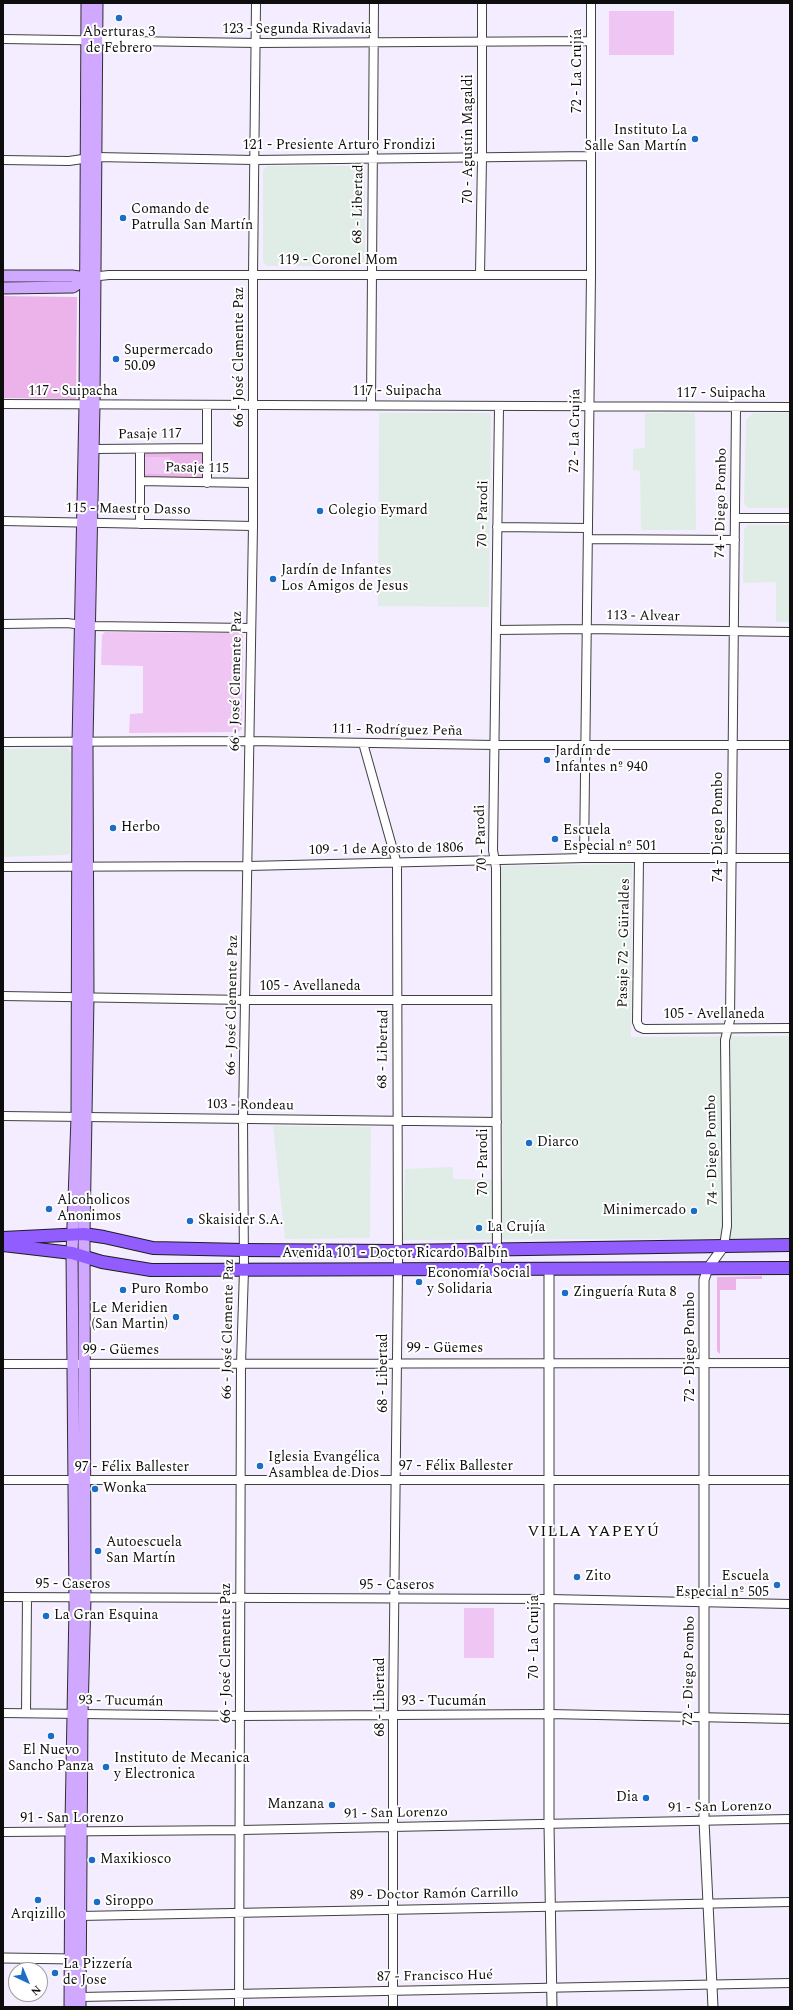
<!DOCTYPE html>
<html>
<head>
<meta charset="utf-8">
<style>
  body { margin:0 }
  #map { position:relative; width:793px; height:2010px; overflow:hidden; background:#f4edff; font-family:Spectral,serif }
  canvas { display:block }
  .frame { position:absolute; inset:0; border:4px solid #0d0d0d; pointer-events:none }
  .north { position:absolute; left:8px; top:1962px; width:40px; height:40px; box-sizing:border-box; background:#fff; border:1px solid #9e9e9e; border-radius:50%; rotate:136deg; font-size:11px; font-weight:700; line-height:16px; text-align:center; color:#0d0d0d }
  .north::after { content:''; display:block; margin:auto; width:14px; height:18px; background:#1b6dc7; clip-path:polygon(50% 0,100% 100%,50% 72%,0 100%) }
</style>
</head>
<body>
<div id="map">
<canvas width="793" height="2010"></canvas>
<div class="frame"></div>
<div class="north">N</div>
</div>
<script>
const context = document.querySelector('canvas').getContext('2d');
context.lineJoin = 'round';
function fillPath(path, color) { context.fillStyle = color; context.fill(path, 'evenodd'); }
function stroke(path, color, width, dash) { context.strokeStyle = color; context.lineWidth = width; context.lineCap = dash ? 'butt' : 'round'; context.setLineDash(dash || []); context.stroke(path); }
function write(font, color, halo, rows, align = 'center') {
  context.font = font + ' Spectral,serif'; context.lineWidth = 4; context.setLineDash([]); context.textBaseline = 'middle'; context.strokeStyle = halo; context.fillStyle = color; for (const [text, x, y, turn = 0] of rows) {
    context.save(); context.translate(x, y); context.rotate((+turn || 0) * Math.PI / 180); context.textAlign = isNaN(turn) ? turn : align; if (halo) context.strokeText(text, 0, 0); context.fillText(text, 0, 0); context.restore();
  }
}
const industrial = new Path2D(`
  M267 166H361L365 170V261L360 266H267L263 262V170Z
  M379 413H489L491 416 489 607 378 606Z
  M645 413H695L696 530H641L640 471 633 470V449L645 448Z
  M753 413H790V508H748L744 504 746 420Z
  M747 525H790V622H776V582L743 583 744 529Z
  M67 748 71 752 70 853 67 855 3 857V749Z
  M632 864 631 1037 790 1036V1238L403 1240 405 1169 453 1167V1179L503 1180 500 866Z
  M273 1126 371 1127 370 1238 285 1239Z`);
const green = new Path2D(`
  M3 296 77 297 76 399 3 398Z
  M144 453H204L203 478H143Z
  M762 1276V1279H736V1290H720V1354L717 1351V1277Z`);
const pitch = new Path2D(`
  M609 11H674V55H609Z
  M145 457H170V474H144Z
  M105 632 239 633 243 636 242 729 238 732 129 733 130 714 143 713V666L101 665 102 635Z
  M464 1608H494V1658H464Z`);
const minor = new Path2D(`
  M3 39 256 43 590 41
  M3 160 69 161 96 157 254 160 591 156
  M480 275 482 158V3
  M90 277 109 275H591
  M3 404 790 407
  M371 405 374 3
  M94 449 207 448
  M140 481 252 483
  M207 483V405
  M736 518H790
  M3 521 253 526
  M140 524V449
  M497 527 588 528
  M589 539 735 540
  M3 624 67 623 91 626 251 628
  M496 630 587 629 790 632
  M3 742 250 741 494 745H790
  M363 743 397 864 398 1269 393 1715V2007
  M584 858 591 275V3
  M639 858 637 1022 639 1027 644 1029 790 1028
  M3 867 248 866 584 858H790
  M3 996 246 1000H496
  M3 1116 497 1122
  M724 1246 727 1226 725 1040 730 1020 736 407
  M497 1269 496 868 493 850 499 407
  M3 1364 790 1363
  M3 1480H790
  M3 1597 549 1599 790 1604
  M3 1713 240 1716 549 1714 790 1719
  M26 1713 27 1597
  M3 1832 241 1830 790 1819
  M80 1916 790 1902
  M80 1997 790 1983
  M239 2007 241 1364 244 1270 243 1119 253 526V275L256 3`);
const tertiary = new Path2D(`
  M549 1268V1824L552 2007
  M3 1958 76 1959
  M713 2007 704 1821V1280L708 1268 724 1246`);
const secondary = new Path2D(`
  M3 276H72L86 278
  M3 288 73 287 86 278
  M70 2007 71 1822 75 1606 72 1253 77 1117 78 742 85 405 87 3
  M80 2007 82 1714 85 1598 84 1234 88 997 87 742 94 405 97 3`);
const primary = new Path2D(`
  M3 1238 84 1234 104 1237 153 1248 244 1250 397 1251 790 1245
  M3 1245 72 1253 102 1262 151 1270 790 1268`);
const markers = [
  [119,18,4,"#1b6dc7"],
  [695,139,4,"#1b6dc7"],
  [123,218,4,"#1b6dc7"],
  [116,359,4,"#1b6dc7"],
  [320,511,4,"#1b6dc7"],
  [273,579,4,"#1b6dc7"],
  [547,760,4,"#1b6dc7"],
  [113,828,4,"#1b6dc7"],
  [555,839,4,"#1b6dc7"],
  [529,1143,4,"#1b6dc7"],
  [49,1209,4,"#1b6dc7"],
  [694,1211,4,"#1b6dc7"],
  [190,1221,4,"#1b6dc7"],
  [479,1228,4,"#1b6dc7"],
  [419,1282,4,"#1b6dc7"],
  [123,1290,4,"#1b6dc7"],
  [565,1293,4,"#1b6dc7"],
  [176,1317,4,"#1b6dc7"],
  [260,1466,4,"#1b6dc7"],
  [95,1489,4,"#1b6dc7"],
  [98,1551,4,"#1b6dc7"],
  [577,1577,4,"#1b6dc7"],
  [777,1585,4,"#1b6dc7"],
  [46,1616,4,"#1b6dc7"],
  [51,1736,4,"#1b6dc7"],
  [106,1767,4,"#1b6dc7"],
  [646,1798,4,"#1b6dc7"],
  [332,1805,4,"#1b6dc7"],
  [92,1860,4,"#1b6dc7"],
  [38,1900,4,"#1b6dc7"],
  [97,1902,4,"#1b6dc7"],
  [55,1973,4,"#1b6dc7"]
];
const streetNames = [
  ["123 - Segunda Rivadavia",297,30],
  ["72 - La Crujía",578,71,-90],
  ["70 - Agustín Magaldi",469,139,-90],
  ["121 - Presiente Arturo Frondizi",339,146],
  ["68 - Libertad",359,204,-89],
  ["119 - Coronel Mom",338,261],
  ["66 - José Clemente Paz",240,357,-90],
  ["117 - Suipacha",73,392],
  ["117 - Suipacha",397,392],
  ["117 - Suipacha",721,394],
  ["72 - La Crujía",576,431,-89],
  ["Pasaje 117",150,435,-1],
  ["Pasaje 115",197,469,1],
  ["74 - Diego Pombo",722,503,-89],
  ["115 - Maestro Dasso",128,510,1],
  ["70 - Parodi",484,514,-89],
  ["113 - Alvear",643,617,1],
  ["66 - José Clemente Paz",237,681,-89],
  ["111 - Rodríguez Peña",397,731,1],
  ["74 - Diego Pombo",719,827,-90],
  ["70 - Parodi",482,838,-92],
  ["109 - 1 de Agosto de 1806",386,850,-1],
  ["Pasaje 72 - Güiraldes",625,943,-89],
  ["105 - Avellaneda",310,987],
  ["66 - José Clemente Paz",233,1005,-89],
  ["105 - Avellaneda",714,1015],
  ["68 - Libertad",384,1049,-89],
  ["103 - Rondeau",250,1106,1],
  ["74 - Diego Pombo",713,1150,-91],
  ["70 - Parodi",484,1162,-90],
  ["Avenida 101 - Doctor Ricardo Balbín",395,1254],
  ["66 - José Clemente Paz",229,1329,-89],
  ["72 - Diego Pombo",691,1347,-90],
  ["99 - Güemes",445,1349],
  ["99 - Güemes",121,1351],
  ["68 - Libertad",384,1373,-90],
  ["97 - Félix Ballester",456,1467],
  ["97 - Félix Ballester",132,1468],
  ["95 - Caseros",73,1585],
  ["95 - Caseros",397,1586],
  ["70 - La Crujía",535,1637,-90],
  ["66 - José Clemente Paz",227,1653,-90],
  ["72 - Diego Pombo",690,1671,-89],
  ["68 - Libertad",381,1697,-90],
  ["93 - Tucumán",121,1702,1],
  ["93 - Tucumán",444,1702],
  ["91 - San Lorenzo",720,1808,-1],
  ["91 - San Lorenzo",396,1814,-1],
  ["91 - San Lorenzo",72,1819],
  ["89 - Doctor Ramón Carrillo",434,1895,-1],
  ["87 - Francisco Hué",435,1977,-1]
];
const poiNames = [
  ["Aberturas 3",119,33,"center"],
  ["de Febrero",119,49,"center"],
  ["Instituto La",687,131,"right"],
  ["Salle San Martín",687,147,"right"],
  ["Comando de",131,210],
  ["Patrulla San Martín",131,226],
  ["Supermercado",124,351],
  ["50.09",124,367],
  ["Colegio Eymard",328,511],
  ["Jardín de Infantes",281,571],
  ["Los Amigos de Jesus",281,587],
  ["Jardín de",555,752],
  ["Infantes nº 940",555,768],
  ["Herbo",121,828],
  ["Escuela",563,831],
  ["Especial nº 501",563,847],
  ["Diarco",537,1143],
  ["Alcoholicos",57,1201],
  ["Anonimos",57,1217],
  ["Minimercado",686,1211,"right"],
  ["Skaisider S.A.",198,1221],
  ["La Crujía",487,1228],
  ["Economía Social",427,1274],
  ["y Solidaria",427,1290],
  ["Puro Rombo",131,1290],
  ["Zinguería Ruta 8",573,1293],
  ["Le Meridien",168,1309,"right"],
  ["(San Martin)",168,1325,"right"],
  ["Iglesia Evangélica",268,1458],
  ["Asamblea de Dios",268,1474],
  ["Wonka",103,1489],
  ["Autoescuela",106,1543],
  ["San Martín",106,1559],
  ["Zito",585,1577],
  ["Escuela",769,1577,"right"],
  ["Especial nº 505",769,1593,"right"],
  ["La Gran Esquina",54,1616],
  ["El Nuevo",51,1751,"center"],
  ["Sancho Panza",51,1767,"center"],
  ["Instituto de Mecanica",114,1759],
  ["y Electronica",114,1775],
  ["Dia",638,1798,"right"],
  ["Manzana",324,1805,"right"],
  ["Maxikiosco",100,1860],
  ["Siroppo",105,1902],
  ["Arqizillo",38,1915,"center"],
  ["La Pizzería",63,1965],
  ["de Jose",63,1981]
];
const quarterNames = [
  ["VILLA YAPEYÚ",594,1533]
];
fillPath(industrial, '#e0ede6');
fillPath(green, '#ecb3ea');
fillPath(pitch, '#efc6f3');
stroke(minor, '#404040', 10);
stroke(tertiary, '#404040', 11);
stroke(secondary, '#2f2f2f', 13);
stroke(primary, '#1e1e1e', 14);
stroke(minor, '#fff', 8);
stroke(tertiary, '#fff', 9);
stroke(secondary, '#d0a8ff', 11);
stroke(primary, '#925dff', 12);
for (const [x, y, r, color] of markers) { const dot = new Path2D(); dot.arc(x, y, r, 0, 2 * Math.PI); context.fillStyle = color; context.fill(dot); stroke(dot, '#fff', 1.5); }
write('14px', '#0d0d0d', '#fff', streetNames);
write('14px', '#0d0d0d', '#fff', poiNames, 'left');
context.letterSpacing = '1px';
write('16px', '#0d0d0d', '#fff', quarterNames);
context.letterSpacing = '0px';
</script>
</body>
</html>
